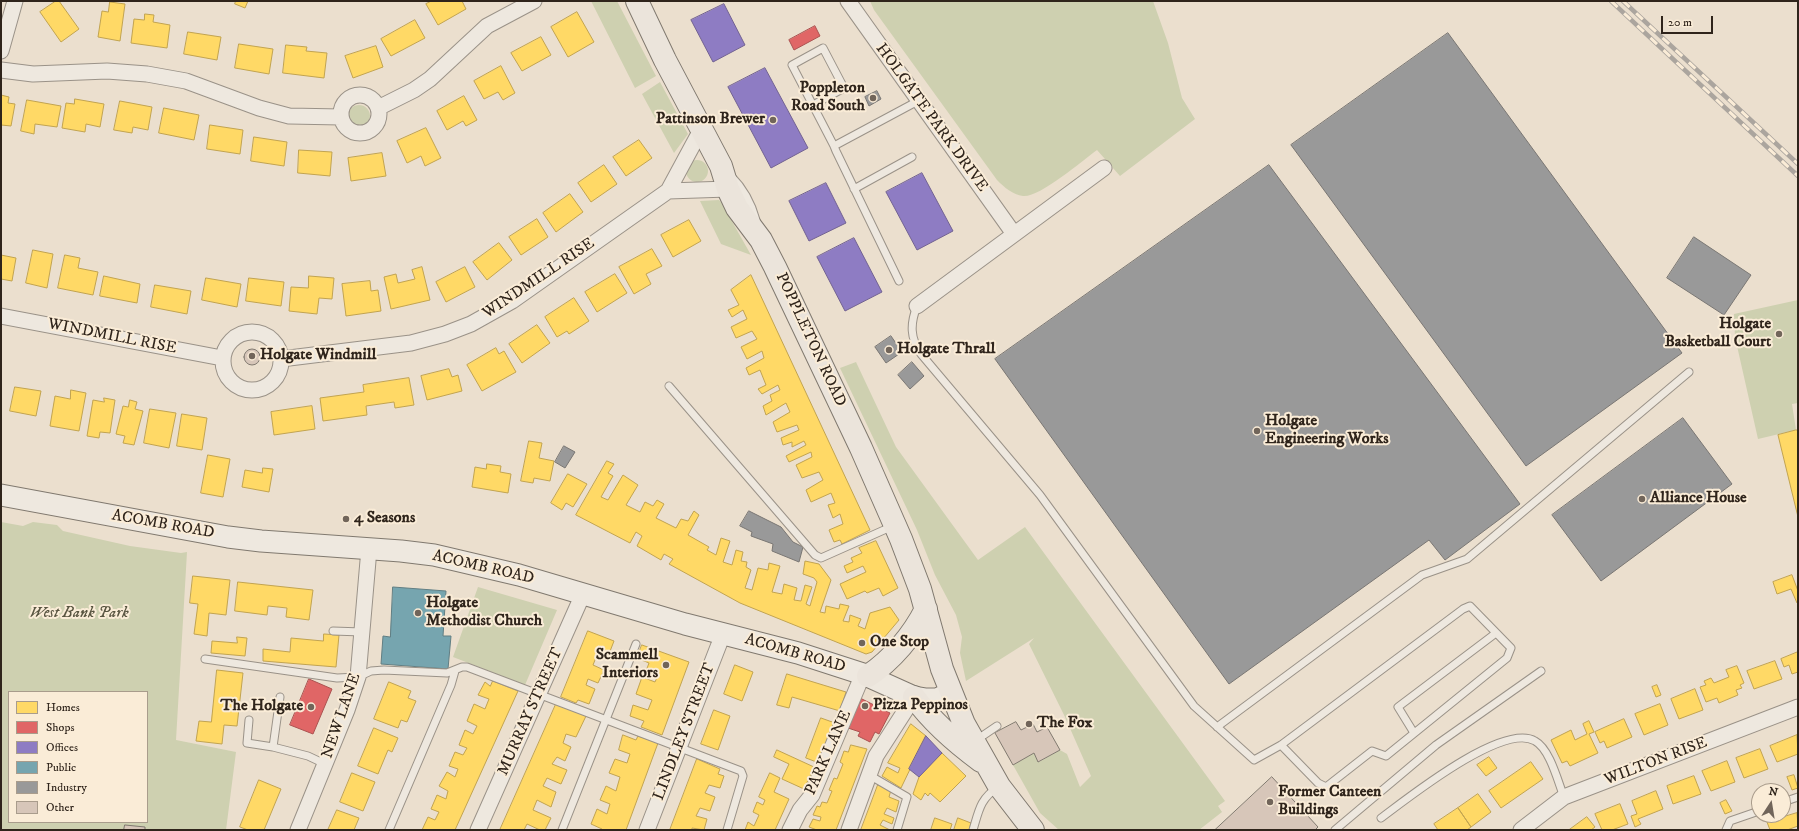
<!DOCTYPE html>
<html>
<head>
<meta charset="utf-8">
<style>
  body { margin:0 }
  #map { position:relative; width:1799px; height:831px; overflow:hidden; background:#ebdfce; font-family:"IM FELL DW Pica",serif }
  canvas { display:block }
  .frame { position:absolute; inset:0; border:2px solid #2f241b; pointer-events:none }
  .legend { position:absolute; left:8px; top:691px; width:140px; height:132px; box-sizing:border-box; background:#faecd7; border:1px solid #a99c8c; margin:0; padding:5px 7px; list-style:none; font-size:12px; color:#2f241b }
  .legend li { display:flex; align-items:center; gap:8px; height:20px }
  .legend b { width:20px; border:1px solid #a99c8c }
  .north { position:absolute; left:1751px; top:783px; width:40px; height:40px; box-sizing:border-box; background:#faecd7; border:1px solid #a99c8c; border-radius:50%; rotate:12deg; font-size:11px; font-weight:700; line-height:16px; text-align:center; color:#2f241b }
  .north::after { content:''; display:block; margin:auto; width:14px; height:18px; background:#71655a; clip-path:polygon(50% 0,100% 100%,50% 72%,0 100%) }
  .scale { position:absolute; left:1661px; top:16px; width:52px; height:18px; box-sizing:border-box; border:2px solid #2f241b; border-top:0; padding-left:5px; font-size:12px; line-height:14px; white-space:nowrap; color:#2f241b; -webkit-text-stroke:3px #faecd7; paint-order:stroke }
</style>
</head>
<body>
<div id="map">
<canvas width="1799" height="831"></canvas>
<div class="frame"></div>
<ul class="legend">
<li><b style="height:11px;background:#ffd966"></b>Homes</li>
<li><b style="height:11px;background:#e06666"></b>Shops</li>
<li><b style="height:11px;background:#8e7cc3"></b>Offices</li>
<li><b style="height:11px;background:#76a5af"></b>Public</li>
<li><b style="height:11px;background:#999"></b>Industry</li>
<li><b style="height:11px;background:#d7c6b9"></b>Other</li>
</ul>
<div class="north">N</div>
<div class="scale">20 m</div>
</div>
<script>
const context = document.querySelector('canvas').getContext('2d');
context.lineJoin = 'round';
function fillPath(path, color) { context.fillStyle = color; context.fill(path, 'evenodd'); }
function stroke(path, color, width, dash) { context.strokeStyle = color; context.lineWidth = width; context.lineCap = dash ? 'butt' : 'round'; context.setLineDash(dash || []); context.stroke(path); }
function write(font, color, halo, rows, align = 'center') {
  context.font = font + ' "IM FELL DW Pica",serif'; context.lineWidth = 4; context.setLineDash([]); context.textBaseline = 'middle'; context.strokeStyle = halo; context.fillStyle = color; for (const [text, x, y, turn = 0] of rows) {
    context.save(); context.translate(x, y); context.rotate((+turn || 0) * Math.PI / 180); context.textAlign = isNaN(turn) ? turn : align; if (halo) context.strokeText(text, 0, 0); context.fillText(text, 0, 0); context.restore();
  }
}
const green = new Path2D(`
  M591 1H617L656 76 635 88Z
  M870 1H1153L1168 43 1182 98 1195 119 1120 176 1097 150C1082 161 1039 198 1023 196 1013 195 1004 187 997 180L874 10Z
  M660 82 688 134 674 153 642 94Z
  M348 116a11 11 0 1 1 22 0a11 11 0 1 1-22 0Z
  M686 171a11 11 0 1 1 22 0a11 11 0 1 1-22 0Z
  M719 200 721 202 751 255 721 244 700 201Z
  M1798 300V403L1792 404 1796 430 1758 439 1735 337 1734 314Z
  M856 362 896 447 978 560 1025 527 1225 801 1218 806 1222 812 1199 830H1059L1040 813 1013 765 1034 753 1039 762 1060 750 1067 754 1080 787 1091 776 1065 717 1029 644 1034 638 966 681 960 653 962 637 956 615 935 575 917 530 840 368Z
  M1 522 23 526 33 522 57 525 63 531 130 546 181 553 187 552 176 740 236 752 226 830H1ZM9 692H147V822H9Z
  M478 587 557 610 525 685 453 657Z`);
const homes = new Path2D(`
  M56 1H59L79 29 61 42 40 12Z
  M236 1H248L245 8 235 4Z
  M432 1H462L466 9 438 25 426 4Z
  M110 2 125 4 120 41 98 37 102 11 108 12Z
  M577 12 594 42 568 57 551 27Z
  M145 14 154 15 153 22 170 25 167 48 131 43 134 19 144 20Z
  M415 20 425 38 391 56 381 39Z
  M188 32 221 37 217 60 184 54Z
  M541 37 551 55 522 71 511 53Z
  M239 44 273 49 269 74 235 68Z
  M286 45 307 47 306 51 327 53 324 78 283 73Z
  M376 46 383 67 353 78 345 56Z
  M501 66 515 93 503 100 498 92 484 99 474 81Z
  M1 95 9 97 8 103 15 104 11 126 1 125Z
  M464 96 477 120 466 126 463 121 447 130 437 111Z
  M75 99 104 104 100 127 86 124 85 132 62 128 66 103 74 104Z
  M27 100 61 106 57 127 35 124 34 134 21 131Z
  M120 101 152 107 148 130 133 127 132 133 114 130Z
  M164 108 199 115 194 140 159 133Z
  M210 125 243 130 240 154 207 149Z
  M426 128 441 158 425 166 421 156 407 163 397 141Z
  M254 137 287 142 284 166 251 161Z
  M639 140 652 158 626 176 613 157Z
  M299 150 332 152 330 176 298 173Z
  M382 153 386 176 351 181 348 158Z
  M604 165 617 184 591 202 578 183Z
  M570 194 583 212 556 232 543 213Z
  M537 219 548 237 521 255 509 237Z
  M689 220 701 241 673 257 661 235Z
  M499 243 512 260 487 280 473 262Z
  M652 249 662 266 646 274 651 284 634 294 619 267Z
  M33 250 53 254 47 288 26 283Z
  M1 255 16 258 12 281 1 279Z
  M65 255 80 258 78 268 98 272 93 295 58 288Z
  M422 267 430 300 391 309 384 277 396 274 398 283 415 279 412 270Z
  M465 267 475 287 446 302 436 282Z
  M615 274 627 293 597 312 585 292Z
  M751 275 870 530 842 544 840 540 834 542 829 530 843 524 840 514 833 518 828 505 835 503 831 493 811 502 806 490 823 480 819 472 802 478 796 465 812 457 811 452 789 462 786 456 806 445 804 441 792 447V442L783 445 781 438 799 430 797 425 777 432 773 422 790 412 786 403 766 415 763 406 772 401 770 395 780 390 778 385 762 394 758 389 766 385 760 370 749 375 746 368 764 358 762 351 747 359 741 347 757 339 752 331 736 338 731 327 747 319 743 310 732 317 728 310 739 305 731 290Z
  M104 276 140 284 137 303 100 296Z
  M309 276 334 278 332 299 319 298 317 314 289 311 291 287 308 288Z
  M206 278 241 284 237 307 202 300Z
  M249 278 284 282 281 306 246 301Z
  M370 281 371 291 378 290 381 311 346 316 342 284Z
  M155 285 191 291 187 314 151 307Z
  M574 298 589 321 569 334 567 331 557 337 545 317Z
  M537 325 550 343 522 363 509 344Z
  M496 348 499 354 504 351 516 372 482 391 467 365Z
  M449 369 452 377 458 375 462 391 427 400 421 376Z
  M409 378 414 405 395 408 394 402 366 406 367 415 323 421 320 398 364 392 363 385Z
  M15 387 41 391 36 416 10 411Z
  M71 390 86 393 79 431 50 426 55 396 70 399Z
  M104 398 115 400 110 433 100 432 99 438 87 436 93 400 104 402Z
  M130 400 137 402 135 409 143 411 134 445 123 443 125 436 116 434 123 406 128 407Z
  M312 406 315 429 274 435 271 412Z
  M150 409 176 413 169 448 144 443Z
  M182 414 207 418 202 450 177 446Z
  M1796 430H1798V517L1778 435Z
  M529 441 542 443 539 458 554 461 550 481 534 478 533 483 521 481Z
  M208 455 230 459 223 497 201 493Z
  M607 461 614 464 608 473 613 476 601 497 608 500 623 475 638 485 626 505 640 512 645 502 653 506 657 500 664 504 656 518 676 528 681 519 688 521 694 511 699 515 688 535 709 547 707 550 716 555 721 538 730 541 723 562 732 565 736 550 743 552 741 561 747 562 746 567 751 570 745 588 752 590 758 568 768 570 769 563 780 566 772 592 782 594 784 584 797 588 794 600 801 601 805 585 812 587 806 604 810 606 817 582 814 578 803 574 805 561 819 564 831 580 820 612 825 613 826 606 839 609 840 604 849 606 843 621 849 622 850 615 861 619 858 626 865 629 870 613 890 607 899 620 872 652 866 654 740 603 669 564 673 559 664 554 661 560 637 546 642 536 636 532 630 543 576 515Z
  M487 464 501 466 500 472 511 474 508 493 472 487 475 467 486 469Z
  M263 468 273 469 269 492 242 487 245 470 262 473Z
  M568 474 587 484 573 507 566 503 562 510 551 503Z
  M876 541 898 588 883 596 879 588 867 593 865 591 847 599 840 584 866 572 863 566 847 573 844 566 853 562 851 558 862 553 859 548Z
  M1792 575 1798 591V603H1797L1791 589 1777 594 1773 582Z
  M193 576 230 580 226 615 209 613 207 636 194 634 198 604 190 603Z
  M238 582 313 590 309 620 286 617 287 608 268 606 267 615 235 611Z
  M588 631 614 641 607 659 597 655 593 665 604 670 598 683 588 679 586 685 595 689 589 704 578 700 576 703 561 697Z
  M324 634 339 635 336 667 263 661V649L290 652 291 638 323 641Z
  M237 637 247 638 245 656 211 653 212 641 237 643Z
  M642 645 689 662 662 735 641 727 644 721 630 716 633 705 648 710 652 700 636 694 642 677 655 682 658 675 646 671 649 663 637 658Z
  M1798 652V672L1792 674 1789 665 1784 667 1781 659Z
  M1775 661 1782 679 1754 689 1747 671Z
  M735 665 753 672 742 701 724 694Z
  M1737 666 1744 683 1740 685 1742 688 1736 690 1738 695 1719 703 1717 698 1706 702 1700 687 1706 685 1704 681 1711 678 1714 683 1729 677 1726 670Z
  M217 670 243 673 237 726 224 725 222 744 196 741 199 721 211 722Z
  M787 674 846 692 840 711 792 697 789 708 777 705Z
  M493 681 518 691 455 830H422L428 817 435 820 439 812 431 809 437 795 446 799 448 791 439 786 447 772 455 777 458 769 449 766 455 752 463 755 467 748 459 745 465 730 473 734 477 726 467 721 474 704 485 709 489 699 478 695 485 682 490 686Z
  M389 682 411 691 408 698 416 701 407 722 401 720 398 728 374 719Z
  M1657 685 1661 695 1656 697 1652 687Z
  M1695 689 1703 710 1679 719 1671 699Z
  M557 702 586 716 576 737 566 734 563 743 571 747 565 761 557 757 552 764 567 770 561 784 547 778 543 786 556 792 551 807 537 800 533 810 551 818 545 830H540L527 824 524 830H500Z
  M1660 704 1668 725 1644 735 1635 714Z
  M714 710 730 716 718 750 701 744Z
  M821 718 835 723 819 763 806 758Z
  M1624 719 1632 737 1607 748 1604 741 1600 743 1595 732Z
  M1589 721 1594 732 1589 734 1598 753 1570 766 1567 761 1562 763 1551 740 1571 730 1575 740 1587 734 1583 724Z
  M911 724 926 736 901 788 882 776 887 767 898 773 900 768 888 763Z
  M374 728 398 738 392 752 388 750 378 774 358 766Z
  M623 735 636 740 638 736 658 743 626 830H601L602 829 591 824 597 809 607 814 610 804 600 800 606 786 616 791 620 777 609 773 615 759 627 763 630 754 619 750Z
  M1797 735 1798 754 1777 762 1770 746Z
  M851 745 867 749 836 830H817L809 827 813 819 820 821 821 817 813 815 817 806 820 807 822 802 827 803 832 791 829 790 834 778 837 779 843 764 840 762 844 751 848 752Z
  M1760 749 1768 769 1744 778 1736 758Z
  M777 750 814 767 804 789 782 779 789 764 774 757Z
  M942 753 966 776 940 802 930 793 928 796 925 793 921 800 913 794 919 777Z
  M1489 757 1497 768 1486 776 1477 765Z
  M697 759 720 769 718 774 724 776 720 788 709 785 705 793 715 797 710 811 700 808 696 816 707 819 704 830 692 828V830H670Z
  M1727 761 1735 782 1711 791 1702 771Z
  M1531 762 1543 779 1501 808 1489 791Z
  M352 773 375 782 363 811 340 802Z
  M770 773 780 778 774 792 789 799 775 830H745L748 822 754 826 759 815 753 812 757 802 763 805 765 800 759 797Z
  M1794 775 1798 788 1792 790 1787 777Z
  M1694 776 1701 794 1673 804 1667 786Z
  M259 780 281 789 264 830H248L240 827Z
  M878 785 891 790 889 797 899 801 896 812 887 808 884 814 894 818 892 824 883 820 880 825 890 830H861Z
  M1656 791 1663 809 1638 819 1641 824 1635 827 1631 816 1637 814 1632 801Z
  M1478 794 1491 812 1471 827 1458 808Z
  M1726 800 1732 811 1725 814 1720 803Z
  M1620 804 1628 824 1612 830H1602L1595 814Z
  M1458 808 1471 827 1467 830H1438L1434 824Z
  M337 810 359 818 354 830H328Z
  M1797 813 1798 826 1787 830H1770L1767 822Z
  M1587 817 1595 827 1591 830H1569Z
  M935 818 952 824 950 830H931Z
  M958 818 971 823 969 830H954Z`);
const shops = new Path2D(`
  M815 26 820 36 794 50 789 40Z
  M309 679 332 689 313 734 290 725Z
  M860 698 890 713 879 734 875 732 870 742 858 736 860 732 845 727Z`);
const offices = new Path2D(`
  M724 4 745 45 713 62 691 20Z
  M765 68 808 148 771 168 728 87Z
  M922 173 953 231 917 250 886 192Z
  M826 183 846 223 809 241 789 201Z
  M854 238 882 292 845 311 817 257Z
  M926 736 942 753 919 777 909 769Z`);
const public = new Path2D(`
  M393 587 446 591 443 636H451L448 669 381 664 383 636 390 637Z`);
const industry = new Path2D(`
  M1448 33 1682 353 1526 466 1291 145Z
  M877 91 881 99 869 106 865 97Z
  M1269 165 1520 504 1445 560 1429 540 1229 684 995 359Z
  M1694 237 1751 275 1724 315 1667 278Z
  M891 336 902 352 886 363 875 347Z
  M912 362 924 376 910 389 898 375Z
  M1683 418 1732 484 1601 581 1552 515Z
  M564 446 575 452 565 468 555 462Z
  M749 511 781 527 793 542 803 547 799 562 772 551 773 544 751 536 752 532 740 526Z`);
const building = new Path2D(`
  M244 357a8 8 0 1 1 16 0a8 8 0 1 1-16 0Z
  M1016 722 1021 730 1033 724 1037 732 1047 727 1060 750 1038 762 1034 753 1013 765 995 733Z
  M1272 777 1318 827 1315 830H1215Z
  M125 825 145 827V830H124Z`);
const lane = new Path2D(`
  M813 105 844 88 823 48 792 65 834 146 836 151 899 281
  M834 146 918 101
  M731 176C744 189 751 202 756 220
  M854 189 912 157
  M917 306C910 324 910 338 921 354L1040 495 1194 706 1254 760 1281 745 1463 609 1470 606 1511 648 1507 658 1386 756 1372 751 1326 787 1318 783 1281 745
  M669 386 815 555 821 558 893 526
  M333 631 362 632
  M205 659 337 678 358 677 371 671 384 670 447 673 462 667H467L741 771 743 776 727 830
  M280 697 273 747 308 756 325 764
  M249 720 247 743 273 747
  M1217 727 1422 575 1467 559 1689 372
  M1414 733 1398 707 1496 633
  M975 741 997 726
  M869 775 907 797 897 830
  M1783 802 1798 797
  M1381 818C1408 798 1503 722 1535 741 1550 749 1558 782 1564 797
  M389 830 451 685 455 671
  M562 830 636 644
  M973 830C979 810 980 799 998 787
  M1335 830 1436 745 1541 671
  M1726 830 1730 821 1759 811`);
const street = new Path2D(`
  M848 1 1014 234
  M1 51 15 1
  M1 70 33 74 107 71 147 74 186 81 259 108 289 116 341 117
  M341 114a19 19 0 1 1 38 0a19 19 0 1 1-38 0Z
  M378 108 414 90 430 79 487 26 534 1
  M668 191 728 189
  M917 306 1104 168
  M1 316 222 358
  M223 361a29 29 0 1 1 58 0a29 29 0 1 1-58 0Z
  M281 359 411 343 445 334 471 324 512 301 668 191 702 128
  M298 830 347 710 358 677 369 549
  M478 830 583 594
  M647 830 723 634
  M790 830 800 810 812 795 863 674
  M849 830 876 756 914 697
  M1521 830 1564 797 1798 707`);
const secondary = new Path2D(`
  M1 495 228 537 261 541 401 551 434 555 519 575 685 624 798 653 863 674 914 697 926 699H937L950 693`);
const primary = new Path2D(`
  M637 1 665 60 721 166 728 189 737 208 761 240 775 267 861 448 901 539 920 589 942 669 964 724 999 786 1033 830
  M868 676C892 660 913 635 926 609
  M914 697C933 723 955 742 981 761`);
const rail = new Path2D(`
  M1611 1 1798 176
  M1623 1 1798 164`);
const markers = [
  [873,98,4,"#71655a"],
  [773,120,4,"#71655a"],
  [1779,334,4,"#71655a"],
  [889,350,4,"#71655a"],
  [252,356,4,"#71655a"],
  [1257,431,4,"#71655a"],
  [1642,499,4,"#71655a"],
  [346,519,4,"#71655a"],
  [418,613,4,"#71655a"],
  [862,643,4,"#71655a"],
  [666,665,4,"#71655a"],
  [865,706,4,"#71655a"],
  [311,707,4,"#71655a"],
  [1029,724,4,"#71655a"],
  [1270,802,4,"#71655a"]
];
const poiNames = [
  ["Poppleton",865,89,"right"],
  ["Road South",865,107,"right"],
  ["Pattinson Brewer",765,120,"right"],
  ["Holgate",1771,325,"right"],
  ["Basketball Court",1771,343,"right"],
  ["Holgate Thrall",897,350],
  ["Holgate Windmill",260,356],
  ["Holgate",1265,422],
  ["Engineering Works",1265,440],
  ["Alliance House",1650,499],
  ["4 Seasons",354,519],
  ["Holgate",426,604],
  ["Methodist Church",426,622],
  ["One Stop",870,643],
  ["Scammell",658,656,"right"],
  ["Interiors",658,674,"right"],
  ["Pizza Peppinos",873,706],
  ["The Holgate",303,707,"right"],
  ["The Fox",1037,724],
  ["Former Canteen",1278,793],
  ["Buildings",1278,811]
];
const streetNames = [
  ["HOLGATE PARK DRIVE",931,118,54],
  ["WINDMILL RISE",539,279,-34],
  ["WINDMILL RISE",112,337,11],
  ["POPPLETON ROAD",810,340,65],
  ["ACOMB ROAD",163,525,10],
  ["ACOMB ROAD",483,568,13],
  ["ACOMB ROAD",795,654,16],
  ["MURRAY STREET",531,712,-66],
  ["NEW LANE",342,716,-71],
  ["LINDLEY STREET",685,732,-69],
  ["PARK LANE",829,753,-66],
  ["WILTON RISE",1656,762,-21]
];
const parkNames = [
  ["West Bank Park",79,614]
];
fillPath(green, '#ced0b0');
fillPath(homes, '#ffd966');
stroke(homes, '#c1a350', 1);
fillPath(shops, '#e06666');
stroke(shops, '#ab5250', 1);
fillPath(offices, '#8e7cc3');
stroke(offices, '#726291', 1);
fillPath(public, '#76a5af');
stroke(public, '#617e83', 1);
fillPath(industry, '#999');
stroke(industry, '#797673', 1);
fillPath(building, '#d7c6b9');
stroke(building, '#80796f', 1);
stroke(lane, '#9a9288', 9);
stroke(street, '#9a9288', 17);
stroke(secondary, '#80796f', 23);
stroke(primary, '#80796f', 24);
stroke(lane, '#eee8df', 7);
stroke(street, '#eee8df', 15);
stroke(secondary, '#eee8df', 21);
stroke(primary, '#ebe4db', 22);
stroke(rail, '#aba59e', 4.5);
stroke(rail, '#faecd7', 3, [9]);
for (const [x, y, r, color] of markers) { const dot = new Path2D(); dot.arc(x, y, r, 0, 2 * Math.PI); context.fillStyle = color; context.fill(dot); stroke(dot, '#faecd7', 1.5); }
write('bold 16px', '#2f241b', '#faecd7', poiNames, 'left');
write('16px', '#2f241b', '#faecd7', streetNames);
write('italic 16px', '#585440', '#faecd7', parkNames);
</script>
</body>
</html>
